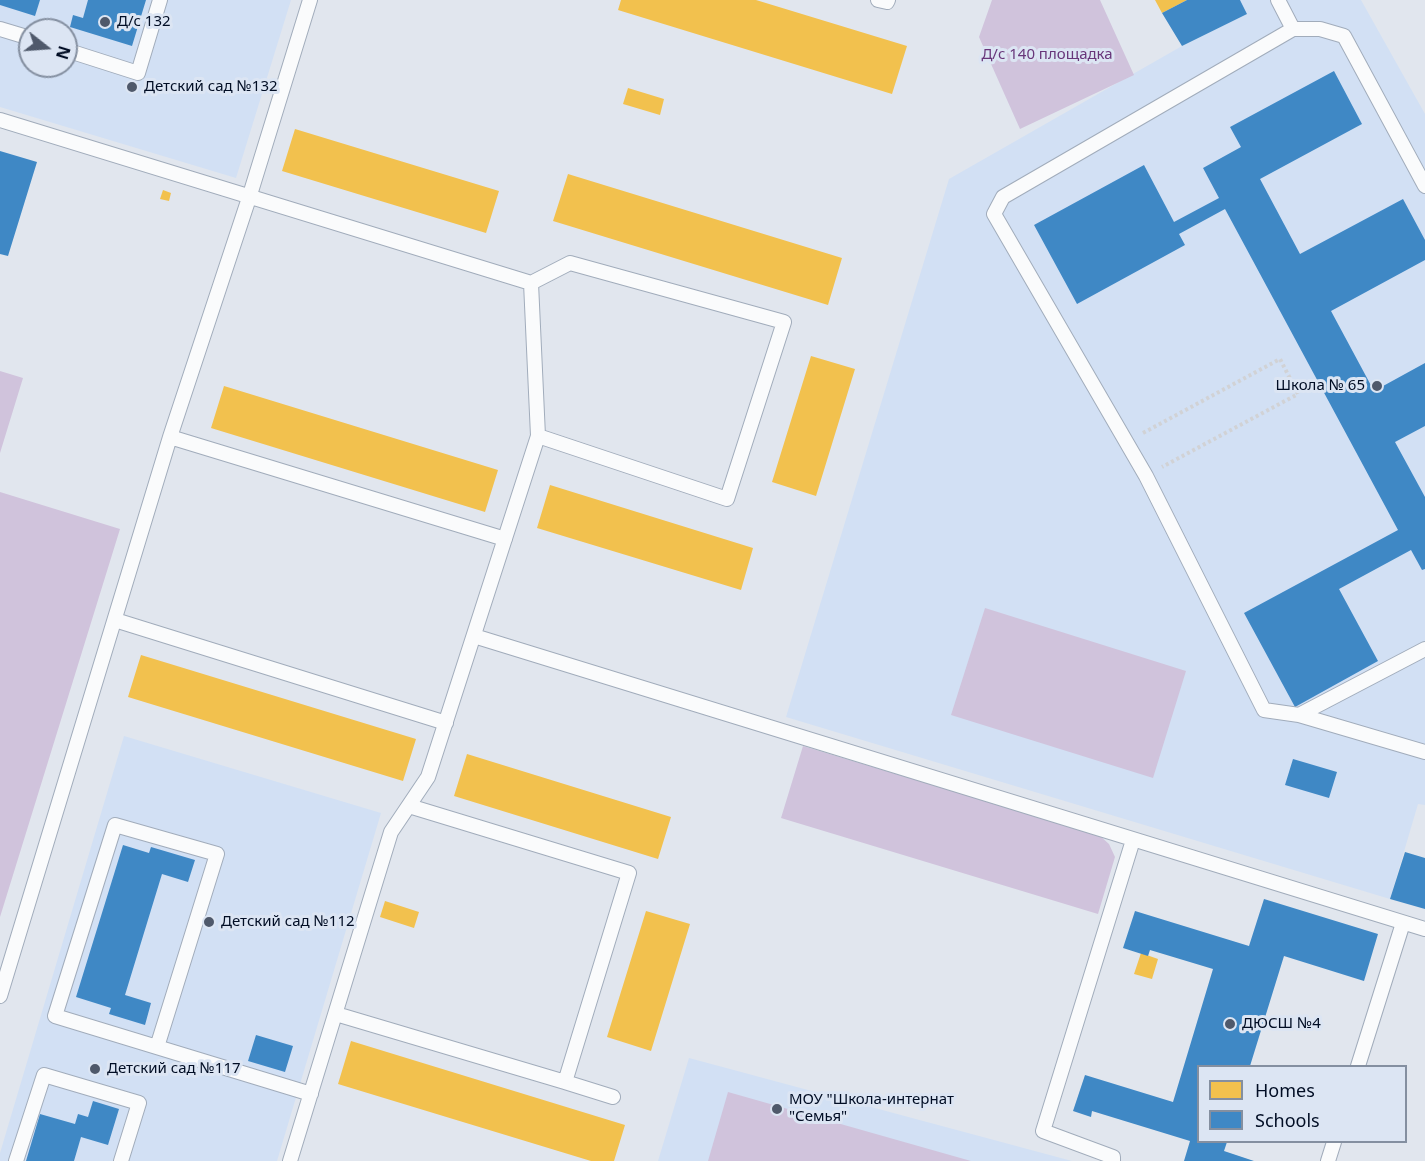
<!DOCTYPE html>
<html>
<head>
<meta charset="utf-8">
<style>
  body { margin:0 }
  #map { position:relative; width:1425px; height:1161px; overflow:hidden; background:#e1e6ee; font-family:"Noto Sans",sans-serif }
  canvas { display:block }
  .legend { position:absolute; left:1197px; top:1065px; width:210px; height:78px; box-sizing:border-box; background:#dce5f3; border:2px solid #848fa0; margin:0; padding:8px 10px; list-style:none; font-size:18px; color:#010d24 }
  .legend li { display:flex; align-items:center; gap:12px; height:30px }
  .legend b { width:30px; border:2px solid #848fa0 }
  .north { position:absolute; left:18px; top:18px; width:60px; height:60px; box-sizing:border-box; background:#dce5f3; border:2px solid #848fa0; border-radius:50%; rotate:107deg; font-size:16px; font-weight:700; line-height:24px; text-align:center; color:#010d24 }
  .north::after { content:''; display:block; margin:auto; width:21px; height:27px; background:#4f596b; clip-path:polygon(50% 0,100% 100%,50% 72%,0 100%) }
</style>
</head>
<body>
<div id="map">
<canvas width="1425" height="1161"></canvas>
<ul class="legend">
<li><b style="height:16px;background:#f2c14e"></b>Homes</li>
<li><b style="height:16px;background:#3f88c5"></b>Schools</li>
</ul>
<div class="north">N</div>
</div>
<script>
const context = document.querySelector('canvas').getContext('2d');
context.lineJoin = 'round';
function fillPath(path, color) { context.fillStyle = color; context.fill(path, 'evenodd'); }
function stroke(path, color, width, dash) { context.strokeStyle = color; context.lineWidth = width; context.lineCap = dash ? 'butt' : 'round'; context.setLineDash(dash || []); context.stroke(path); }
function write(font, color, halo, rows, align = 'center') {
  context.font = font + ' "Noto Sans",sans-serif'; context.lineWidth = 6; context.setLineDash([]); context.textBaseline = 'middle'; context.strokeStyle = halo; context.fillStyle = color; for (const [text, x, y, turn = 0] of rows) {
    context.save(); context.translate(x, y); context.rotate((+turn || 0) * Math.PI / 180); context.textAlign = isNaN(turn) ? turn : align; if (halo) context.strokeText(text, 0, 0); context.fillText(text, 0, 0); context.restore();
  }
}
const built = new Path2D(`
  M0 0H291L236 178 0 107ZM30 30H66V66H30Z
  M1240 0H1361L1425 114V805L1418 804 1390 899 786 717 949 179 1182 46 1246 14Z
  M124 736 381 813 277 1161H0V1153Z
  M689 1058 1072 1161H658Z`);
const green = new Path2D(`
  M992 0H1100L1134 75 1020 129 979 37Z
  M0 371 23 378 0 453Z
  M0 492 120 529 0 917Z
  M985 608 1186 671 1153 778 951 715Z
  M803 746 1099 835 1109 844 1115 857 1098 914 781 818Z
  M728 1092 971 1161H708Z`);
const homes = new Path2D(`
  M621 0H756L907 46 892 94 618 10Z
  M1155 0H1187L1162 13Z
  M628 88 664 99 660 115 623 104Z
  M295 129 499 191 486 233 282 171Z
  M568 174 842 258 828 305 553 221Z
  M163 190 171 193 169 201 160 199Z
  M811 356 855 369 816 496 772 482Z
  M224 386 498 470 485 512 211 428Z
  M550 485 753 548 741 590 537 528Z
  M141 655 416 739 403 781 128 697Z
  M467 754 671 817 658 859 454 796Z
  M385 901 419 912 414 928 380 917Z
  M646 911 690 924 651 1051 607 1037Z
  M1141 953 1158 959 1152 979 1134 974Z
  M351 1041 625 1125 614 1161H591L338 1084Z`);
const schools = new Path2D(`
  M0 0H40L35 16 0 5Z
  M88 0H146L132 46 70 27 73 15 83 18Z
  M1187 0H1240L1247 14 1182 46 1162 13Z
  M1334 71 1362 124 1260 179 1300 254 1403 199 1425 240V260L1331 311 1374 391 1425 363V426L1395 442 1425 497V569L1422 570 1411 550 1339 589 1378 661 1295 707 1244 613 1398 530 1225 209 1179 234 1185 245 1077 304 1034 225 1144 165 1174 222 1219 198 1203 168 1241 147 1230 127Z
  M0 151 37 162 8 256 0 254Z
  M1293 759 1337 772 1329 798 1285 785Z
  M123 845 149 853 151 847 195 860 188 882 162 874 125 995 151 1003 145 1025 109 1014 111 1008 76 997Z
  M1405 852 1425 858V909L1390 899Z
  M1264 899 1378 934 1364 981 1284 956 1250 1066H1198V1142H1227L1224 1151 1254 1161H1184L1190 1141 1092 1111 1091 1117 1073 1111 1085 1075 1173 1102 1213 969 1150 950 1148 956 1123 948 1135 911 1249 946Z
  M256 1035 293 1046 285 1072 248 1061Z
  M93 1101 119 1109 108 1145 81 1137 74 1161H26L40 1114 75 1124 78 1114 88 1117Z`);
const path = new Path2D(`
  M1143 433 1280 359 1298 394 1162 467`);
const service = new Path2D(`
  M878 0 887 2 888 0
  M1278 0 1293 29
  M0 29 30 38
  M66 50 138 73 160 0
  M0 120 531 283 538 436 428 777 391 832 290 1161
  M1425 186 1344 36 1320 29H1293L1003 197 994 214 1146 476 1264 710 1299 715 1425 752
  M531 283 570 263 784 322 727 499 538 436
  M170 437 505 539
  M115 620 446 723
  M474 636 1425 929
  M1299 715 1425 649
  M0 996 170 437 249 198 310 0
  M336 1014 565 1082 629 873 409 806
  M157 1047 217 854 115 825 55 1016 311 1094
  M1358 1066 1403 923
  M565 1082 613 1097
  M16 1161 44 1075 139 1103 121 1161
  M1113 1161V1157L1043 1131 1133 840
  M1328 1161 1334 1142`);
const markers = [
  [105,22,6,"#4f596b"],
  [132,87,6,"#4f596b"],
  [1377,386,6,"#4f596b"],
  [209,922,6,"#4f596b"],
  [1230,1024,6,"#4f596b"],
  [95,1069,6,"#4f596b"],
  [777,1109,6,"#4f596b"]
];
const poiNames = [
  ["Д/с 132",117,22],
  ["Детский сад №132",144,87],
  ["Школа № 65",1365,386,"right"],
  ["Детский сад №112",221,922],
  ["ДЮСШ №4",1242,1024],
  ["Детский сад №117",107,1069],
  ["МОУ \"Школа-интернат",789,1100],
  ["\"Семья\"",789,1117]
];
const parkNames = [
  ["Д/с 140 площадка",1047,55]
];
fillPath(built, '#d2e0f4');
fillPath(green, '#d0c3dc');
fillPath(homes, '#f2c14e');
fillPath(schools, '#3f88c5');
stroke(service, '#a1acbb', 16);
stroke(path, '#d1d2d5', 4, [3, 3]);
stroke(service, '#fafbfc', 14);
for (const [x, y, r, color] of markers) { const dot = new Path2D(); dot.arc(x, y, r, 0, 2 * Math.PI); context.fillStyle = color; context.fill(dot); stroke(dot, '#dce5f3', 2); }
write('15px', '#010d24', '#dce5f3', poiNames, 'left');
write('15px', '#68367a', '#dce5f3', parkNames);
</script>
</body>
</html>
